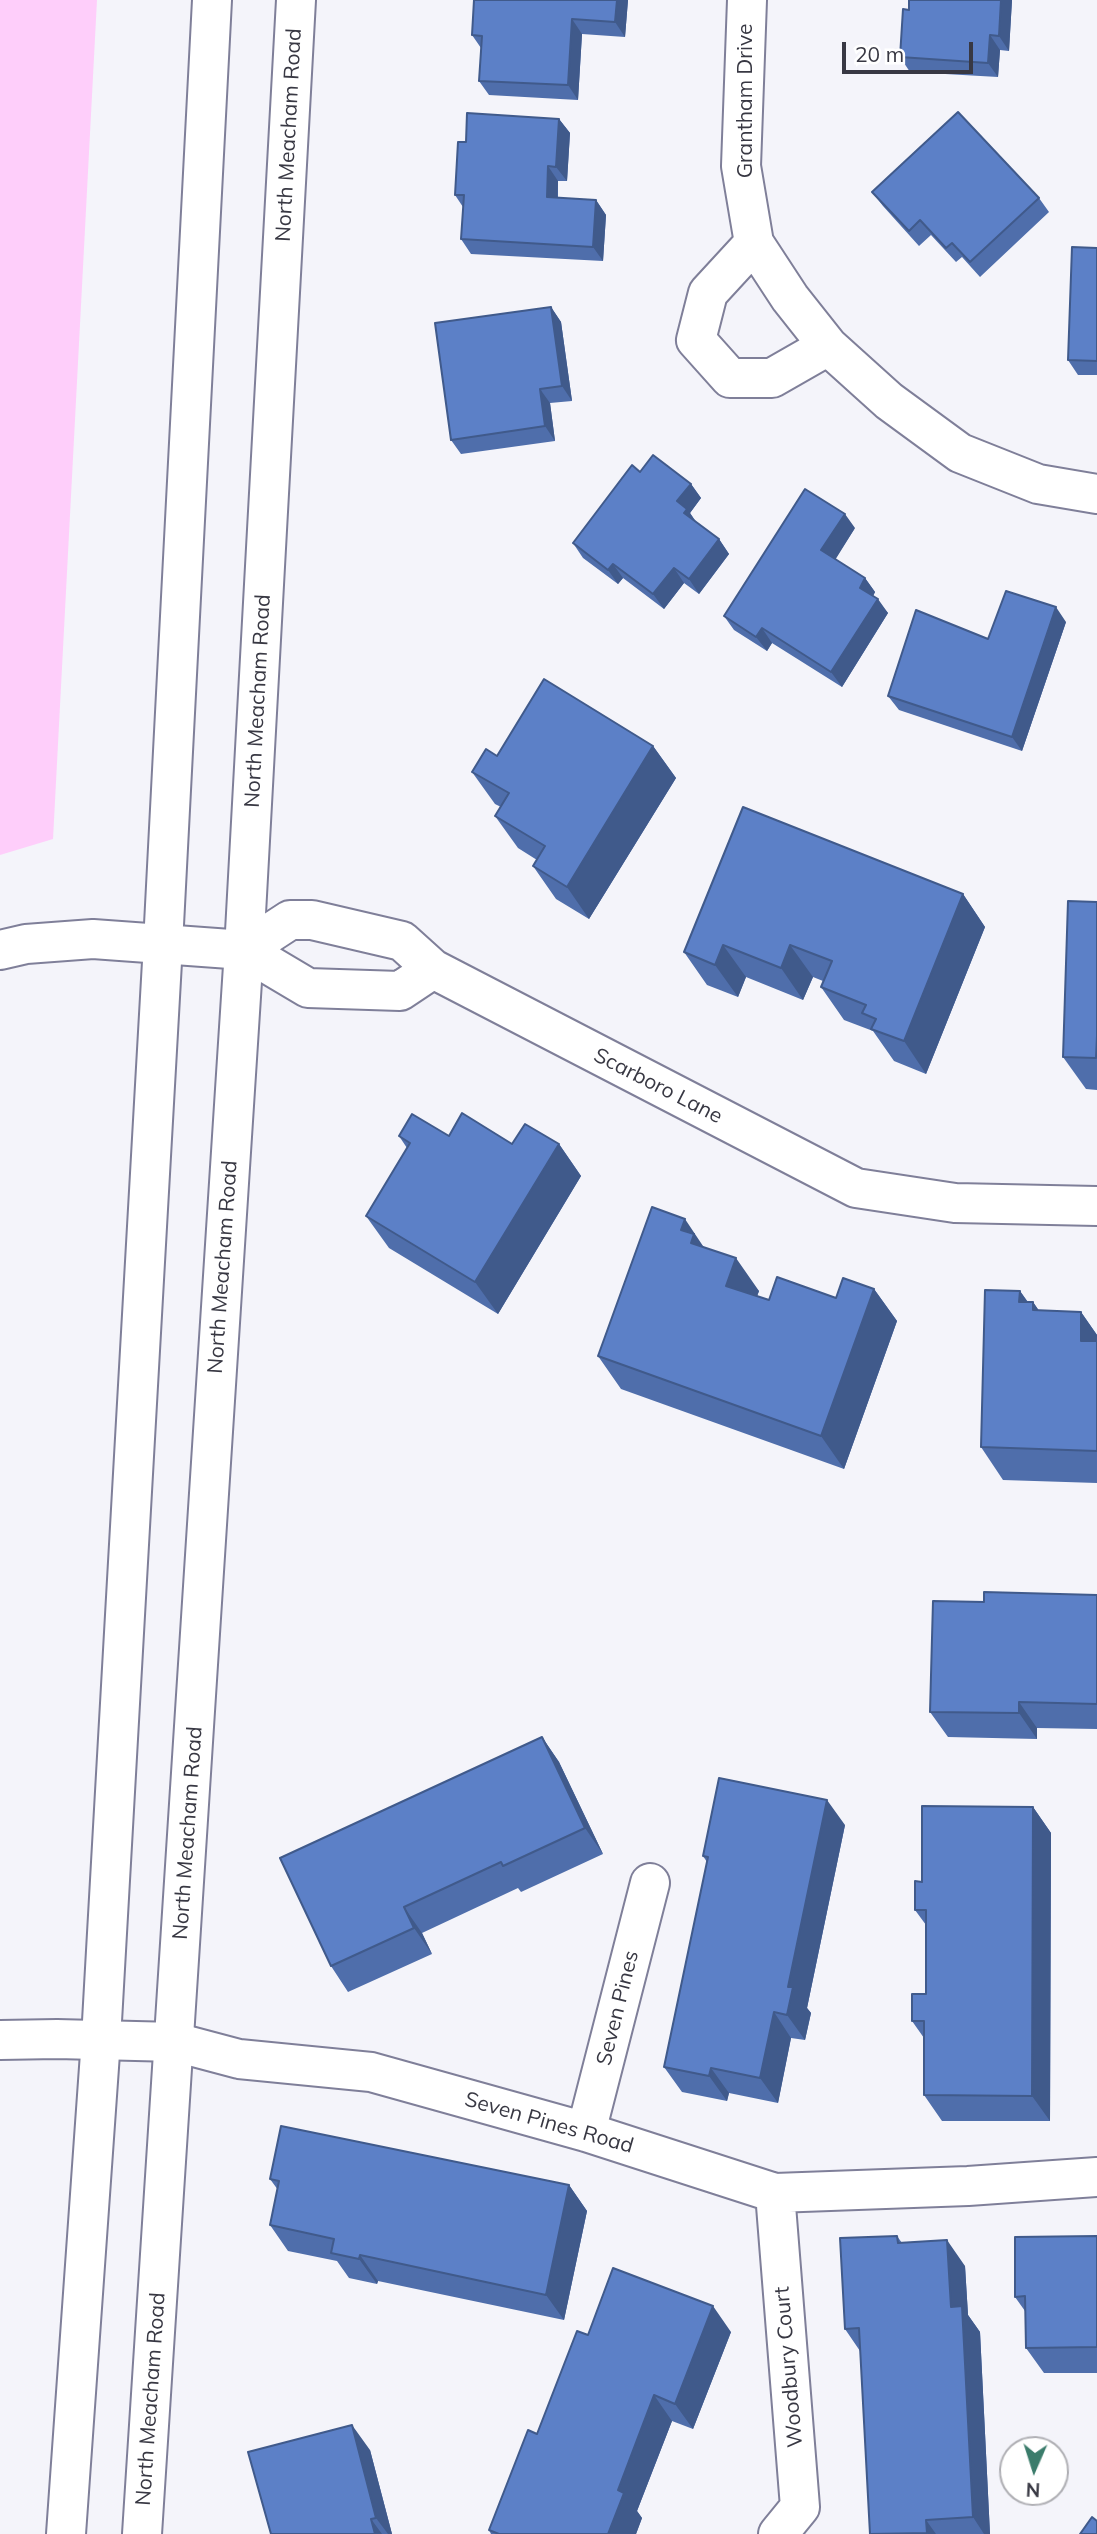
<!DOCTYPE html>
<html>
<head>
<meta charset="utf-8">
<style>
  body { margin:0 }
  #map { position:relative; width:1097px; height:2534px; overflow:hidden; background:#f4f4fa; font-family:Mulish,sans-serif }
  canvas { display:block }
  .north { position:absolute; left:999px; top:2436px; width:70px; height:70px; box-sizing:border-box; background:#fff; border:2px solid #afafb4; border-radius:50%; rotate:183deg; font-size:19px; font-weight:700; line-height:28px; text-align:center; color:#383843 }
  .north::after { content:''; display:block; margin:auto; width:24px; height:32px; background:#3b7c6b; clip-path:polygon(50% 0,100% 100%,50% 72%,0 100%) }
  .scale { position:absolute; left:842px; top:42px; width:131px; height:32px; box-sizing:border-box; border:4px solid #383843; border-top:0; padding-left:9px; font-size:21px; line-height:24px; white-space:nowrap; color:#383843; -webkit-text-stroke:5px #fff; paint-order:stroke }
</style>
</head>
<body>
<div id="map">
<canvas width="1097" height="2534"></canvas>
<div class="north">N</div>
<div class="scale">20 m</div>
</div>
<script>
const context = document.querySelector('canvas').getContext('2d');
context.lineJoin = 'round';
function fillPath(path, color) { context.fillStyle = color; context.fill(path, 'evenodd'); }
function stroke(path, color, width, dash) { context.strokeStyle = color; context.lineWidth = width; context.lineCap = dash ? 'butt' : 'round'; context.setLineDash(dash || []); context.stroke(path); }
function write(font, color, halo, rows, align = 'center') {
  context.font = font + ' Mulish,sans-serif'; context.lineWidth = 7; context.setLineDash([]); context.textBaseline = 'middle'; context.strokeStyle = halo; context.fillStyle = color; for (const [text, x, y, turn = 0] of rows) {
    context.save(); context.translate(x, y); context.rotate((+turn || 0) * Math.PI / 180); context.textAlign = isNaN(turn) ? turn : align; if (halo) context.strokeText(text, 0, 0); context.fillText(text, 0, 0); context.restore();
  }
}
const green = new Path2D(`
  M0 0H97L53 839 0 855Z`);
const minor = new Path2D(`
  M747 0 741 166 754 243 790 298 828 346 889 401 960 453 1038 484 1097 494
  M754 243 708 293 696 340 730 378H772L828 346
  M0 950 26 944 93 939 244 950 308 988 400 991 433 969
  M244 950 290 920H312L402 941 433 969 856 1188 955 1203 1097 1206
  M0 2040 57 2039 175 2042 239 2059 371 2072 586 2132 775 2193 968 2186 1097 2177
  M586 2132 650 1883
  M775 2193 800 2507 778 2534`);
const secondary = new Path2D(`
  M66 2534 101 2039 163 944 212 0
  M142 2534 244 950 296 0`);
const wall = new Path2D(`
  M628 0 625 37 582 34 578 100 489 95 479 81 481 48 472 35Z
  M1012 0 1009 51 1000 50 998 77 910 72 900 57 909 10Z
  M559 119 570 133 567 181H558V198L596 200 606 215 603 261 471 254 461 239 463 207 455 195 466 142Z
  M872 192 1039 198 1049 212 980 277 962 257 956 262 931 235 919 246 883 206Z
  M1097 248V375H1078L1068 360Z
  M551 307 561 322 572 401 550 403 555 441 461 454 451 440Z
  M640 472 691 484 701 498 690 513 697 523 719 539 729 554 699 594 684 583 664 609 623 578 618 584 583 558 573 543Z
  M855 528 835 559 865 578 875 592 873 596 888 613 842 687 772 643 767 651 734 630 724 616Z
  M1066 622 1022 751 899 710 888 696 988 639Z
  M653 746 676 778 589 919 556 899 533 866 537 860 518 848 495 816 501 807 495 804 472 772 497 756Z
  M963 894 985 927 926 1074 894 1061 873 1031 844 1020 821 987 823 981 813 977 803 1000 746 977 738 997 707 985 684 952Z
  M1097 902V1090L1086 1089 1063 1057Z
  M399 1136 512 1144H559L581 1176 498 1314 389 1248 366 1216 407 1148Z
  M704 1248 759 1291 757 1296 769 1300 836 1298 874 1289 897 1321 844 1469 621 1389 598 1356Z
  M1020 1291 1028 1302H1033L1039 1311 1081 1312 1097 1335V1483L1003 1480 981 1447Z
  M1097 1595V1729L1037 1728V1739L948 1737 930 1712 984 1602Z
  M542 1737 559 1762 603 1854 521 1892 518 1888 422 1933 432 1954 348 1992 331 1966Z
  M1033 1807 1051 1833 1050 2121H942L924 2095V2038L912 2021 926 1994V1925L915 1910 922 1882Z
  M845 1825 807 2008 811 2013 805 2040 791 2038 778 2103 729 2093 727 2101 682 2092 664 2067 707 1862 703 1856Z
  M270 2179 569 2185 587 2211 564 2320 378 2281 377 2284 349 2278 337 2261 288 2251 270 2225 278 2190Z
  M897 2236 902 2243 965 2266 968 2315 980 2332 990 2534H870L860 2351 845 2329Z
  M1097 2236V2373H1044L1026 2348 1025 2311 1015 2297Z
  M731 2332 693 2429 672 2421 637 2511 642 2518 636 2534H491L489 2530 588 2335Z
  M370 2450 392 2534H271Z`);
const shadedWall = new Path2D(`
  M617 0H628L625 37 615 22Z
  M1001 0H1012L1009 51 999 36Z
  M572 19 582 34 578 100 568 85Z
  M990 35 1000 50 998 77 988 63Z
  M559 119 570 133 567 181 556 167Z
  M548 166 558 181 557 211 547 197Z
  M596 200 606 215 603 261 593 247Z
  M551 307 561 322 572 401 562 386Z
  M540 389 550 403 555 441 545 426Z
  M691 484 701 498 690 513 697 524 695 528 677 501Z
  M845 514 855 528 832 565 821 550Z
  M719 539 729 554 699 594 689 579Z
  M613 564 623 578 618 584 608 570Z
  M674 568 684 583 664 609 653 594Z
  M865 578 875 592 870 602 860 588Z
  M878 599 888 613 842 687 831 672Z
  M1056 607 1066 622 1022 751 1012 737Z
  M762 628 772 643 767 651 756 637Z
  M653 746 676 778 589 919 567 887Z
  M963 894 985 927 926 1074 904 1041Z
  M723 945 746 977 738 997 715 965Z
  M790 945 813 977 803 1000 781 968Z
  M559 1144 581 1176 498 1314 475 1282Z
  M685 1219 707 1252 714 1275 681 1230Z
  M736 1258 759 1291 749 1318 726 1286Z
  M874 1289 897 1321 844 1469 821 1436Z
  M1020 1291 1033 1310V1302L1056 1335 1019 1302Z
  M1081 1312 1097 1335V1364L1081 1341Z
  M1019 1702 1037 1728V1739L1019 1713Z
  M542 1737 559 1762 603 1854 585 1828Z
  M827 1800 845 1825 807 2008 811 2013 805 2040 787 2015 788 1987Z
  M1033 1807 1051 1833 1050 2121 1032 2096Z
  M404 1907 422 1933 432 1954 414 1928Z
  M774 2012 791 2038 778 2103 760 2078Z
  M711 2068 729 2093 727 2101 709 2076Z
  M569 2185 587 2211 564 2320 546 2295Z
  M947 2240 965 2266 968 2315 980 2332 990 2534H984L973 2517 951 2307Z
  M360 2255 378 2281 377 2284 359 2259Z
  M713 2306 731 2332 693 2429 675 2404Z
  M654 2395 672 2421 637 2511 642 2518 636 2534H608L618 2490Z
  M352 2425 370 2450 392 2534H388L376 2518Z
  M371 2519 382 2534H375Z
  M926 2520 936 2534H928L927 2533Z`);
const building = new Path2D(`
  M474 0H617L615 22 572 19 568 85 479 81 482 36 472 35Z
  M909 0H1001L999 36 990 35 988 63 900 57 903 9 909 10Z
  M958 112 1039 198 970 262 952 243 946 248 920 220 909 231 872 192Z
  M467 113 559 119 556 167 548 166 547 197 596 200 593 247 461 239 464 195H455L458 142H466Z
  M1072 247 1097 248V361L1068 360Z
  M551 307 562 386 540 389 545 426 451 440 435 323Z
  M653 455 691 484 677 501 687 509 684 513 719 539 689 579 674 568 653 594 613 564 608 570 573 543 632 465 640 472Z
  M805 489 845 514 821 550 865 578 860 588 878 599 831 672 762 628 756 637 724 616Z
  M1006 591 1056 607 1012 737 888 696 916 610 988 639Z
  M544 679 653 746 567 887 533 866 545 846 495 816 509 793 472 772 486 749 497 756Z
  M743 807 963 894 904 1041 871 1029 876 1019 862 1013 866 1005 821 987 832 961 790 945 781 968 723 945 715 965 684 952Z
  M1068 901 1097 902V1036L1096 1058 1063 1057Z
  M462 1113 512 1144 525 1124 559 1144 475 1282 366 1216 410 1143 399 1136 412 1114 449 1136Z
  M652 1207 685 1219 681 1230 694 1234 691 1243 736 1258 726 1286 769 1300 777 1277 836 1298 843 1278 874 1289 821 1436 598 1356Z
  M985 1290 1020 1291 1019 1302H1033V1310L1081 1312V1341H1097V1451L981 1447Z
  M984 1592 1097 1595V1704L1019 1702V1713L930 1712 933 1601 984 1602Z
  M542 1737 585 1828 503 1866 501 1862 404 1907 414 1928 331 1966 280 1858Z
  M719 1778 827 1800 788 1987H793L787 2015 774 2012 760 2078 711 2068 709 2076 664 2067 708 1857 703 1856Z
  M922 1806 1033 1807 1032 2096 924 2095V2021H912V1994H926V1910H915V1881L922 1882Z
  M281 2126 569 2185 546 2295 360 2255 359 2259 331 2253 334 2239 270 2225 279 2181 270 2179Z
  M897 2236 898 2243 947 2240 951 2307 962 2306 973 2517 926 2520 927 2533 870 2534 859 2328 845 2329 840 2238Z
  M1097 2236V2347L1026 2348 1025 2296 1015 2297V2237Z
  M613 2268 713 2306 675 2404 654 2395 618 2490 624 2493 608 2534H499L489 2530 528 2430 537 2434 577 2331 588 2335Z
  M352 2425 376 2518 371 2519 375 2534H271L248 2452Z
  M1092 2517 1097 2521V2534H1080Z`);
const streetNames = [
  ["Grantham Drive",746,101,-90],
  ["North Meacham Road",289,135,-87],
  ["North Meacham Road",258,701,-87],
  ["Scarboro Lane",658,1086,27],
  ["North Meacham Road",223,1267,-86],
  ["North Meacham Road",188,1833,-86],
  ["Seven Pines",618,2008,-76],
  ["Seven Pines Road",549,2123,16],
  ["Woodbury Court",789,2367,-95],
  ["North Meacham Road",151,2399,-86]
];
fillPath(green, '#fecefa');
stroke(minor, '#7f7f99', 42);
stroke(secondary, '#7f7f99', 42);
stroke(minor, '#fff', 38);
stroke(secondary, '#fff', 38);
fillPath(wall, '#4f6eab');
fillPath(shadedWall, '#405a8b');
fillPath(building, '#5c80c7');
stroke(building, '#405a8b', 2);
write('21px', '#383843', '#fff', streetNames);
</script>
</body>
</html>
